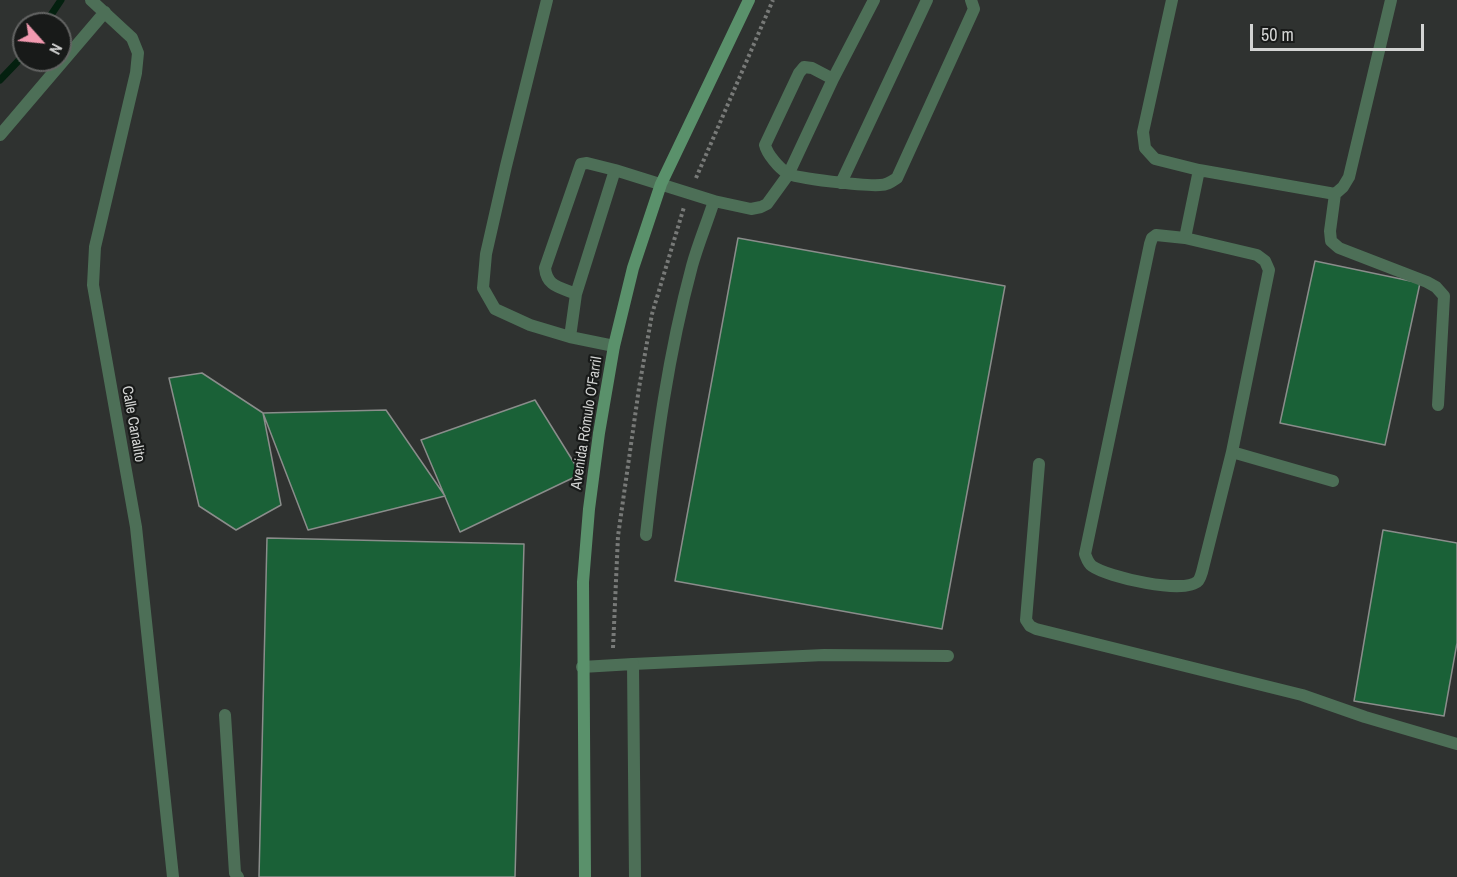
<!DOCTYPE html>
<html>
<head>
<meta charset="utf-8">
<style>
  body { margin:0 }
  #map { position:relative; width:1457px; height:877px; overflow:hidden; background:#2f3230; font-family:"Archivo Narrow",sans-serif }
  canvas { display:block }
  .north { position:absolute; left:12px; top:12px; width:60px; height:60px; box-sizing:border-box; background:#181a19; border:2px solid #636463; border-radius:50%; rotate:117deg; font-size:16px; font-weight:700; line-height:24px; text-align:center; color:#d3d4d3 }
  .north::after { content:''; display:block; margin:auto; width:21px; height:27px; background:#f29ab0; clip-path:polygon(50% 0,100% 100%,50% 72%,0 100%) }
  .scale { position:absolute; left:1250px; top:24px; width:174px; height:27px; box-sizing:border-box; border:3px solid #d3d4d3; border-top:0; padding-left:8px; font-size:18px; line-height:21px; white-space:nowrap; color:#d3d4d3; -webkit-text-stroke:4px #181a19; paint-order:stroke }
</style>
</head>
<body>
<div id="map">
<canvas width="1457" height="877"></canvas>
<div class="north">N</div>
<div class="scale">50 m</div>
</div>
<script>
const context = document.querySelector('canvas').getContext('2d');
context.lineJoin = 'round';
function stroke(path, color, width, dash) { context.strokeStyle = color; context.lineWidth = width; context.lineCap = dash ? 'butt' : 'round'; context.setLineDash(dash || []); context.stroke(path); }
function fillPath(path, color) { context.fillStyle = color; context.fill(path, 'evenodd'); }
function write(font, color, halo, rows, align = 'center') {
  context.font = font + ' "Archivo Narrow",sans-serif'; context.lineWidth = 4.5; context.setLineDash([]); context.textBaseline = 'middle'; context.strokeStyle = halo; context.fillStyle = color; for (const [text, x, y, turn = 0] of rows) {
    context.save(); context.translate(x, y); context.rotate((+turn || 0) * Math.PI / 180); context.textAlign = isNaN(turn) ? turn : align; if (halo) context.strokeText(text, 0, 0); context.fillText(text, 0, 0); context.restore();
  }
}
const stream = new Path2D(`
  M45 24 61 0
  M0 80 24 55`);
const building = new Path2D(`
  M738 238 1005 286 942 629 675 581Z
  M1315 261 1420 283 1385 445 1280 423Z
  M202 373 263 413 281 505 236 530 199 506 169 378Z
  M535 400 581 474 460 532 421 440Z
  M386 410 445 496 308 530 263 413Z
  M1383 530 1457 543V643L1444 716 1354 701Z
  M267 538 524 544 515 877H259Z`);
const path = new Path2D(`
  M696 178 773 0
  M613 648 618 536 639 388 652 314 684 207`);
const lane = new Path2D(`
  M547 0 506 166 486 254 483 288 495 309 530 325 570 337 614 346
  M1172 0 1143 132 1145 148 1155 159 1199 170 1335 194 1343 187 1349 177 1391 0
  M833 79 812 68 804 67 799 73 765 145C767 154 779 168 787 173 796 179 866 186 880 185 887 185 891 182 897 178L974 9 971 0
  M841 183 927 0
  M1335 194 1330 231 1331 241 1339 248 1427 282 1436 287 1444 296 1438 405
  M1156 235 1185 238 1257 255 1265 261 1269 270 1232 452 1202 572C1201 575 1200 579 1198 581 1185 595 1107 577 1092 566 1088 563 1087 559 1085 554L1150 244 1152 238Z
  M1185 238 1199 170
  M576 294C560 287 547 287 545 268L581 164 587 163 615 170 714 201 751 209 761 207 767 204 788 175 833 79 874 0
  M570 337 576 294 615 170
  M1232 452 1333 481
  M646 535C656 444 668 355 692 266 698 244 707 223 714 201
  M633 664 824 655 948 656
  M225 715 235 873 238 877`);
const street = new Path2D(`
  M91 0 132 38 138 53 136 73 95 247 93 285 136 527 173 877
  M0 135 105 12
  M1039 464 1026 620 1030 626 1036 629 1302 695 1365 717 1457 744
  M582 667 633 664 635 877`);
const secondary = new Path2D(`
  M585 877 583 582 589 509 599 433 614 346 633 268 661 184 749 0`);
const streetNames = [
  ["Avenida Rómulo O'Farril",587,423,-81],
  ["Calle Canalito",133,424,80]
];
stroke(stream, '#04200f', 7);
fillPath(building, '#1a6137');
stroke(building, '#8a8d8b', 1.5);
stroke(path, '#787a78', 4, [3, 3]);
stroke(lane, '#4d6f57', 12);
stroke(street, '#4d6f57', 12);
stroke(secondary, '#5a916b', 12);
write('15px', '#d3d4d3', '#181a19', streetNames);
</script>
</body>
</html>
